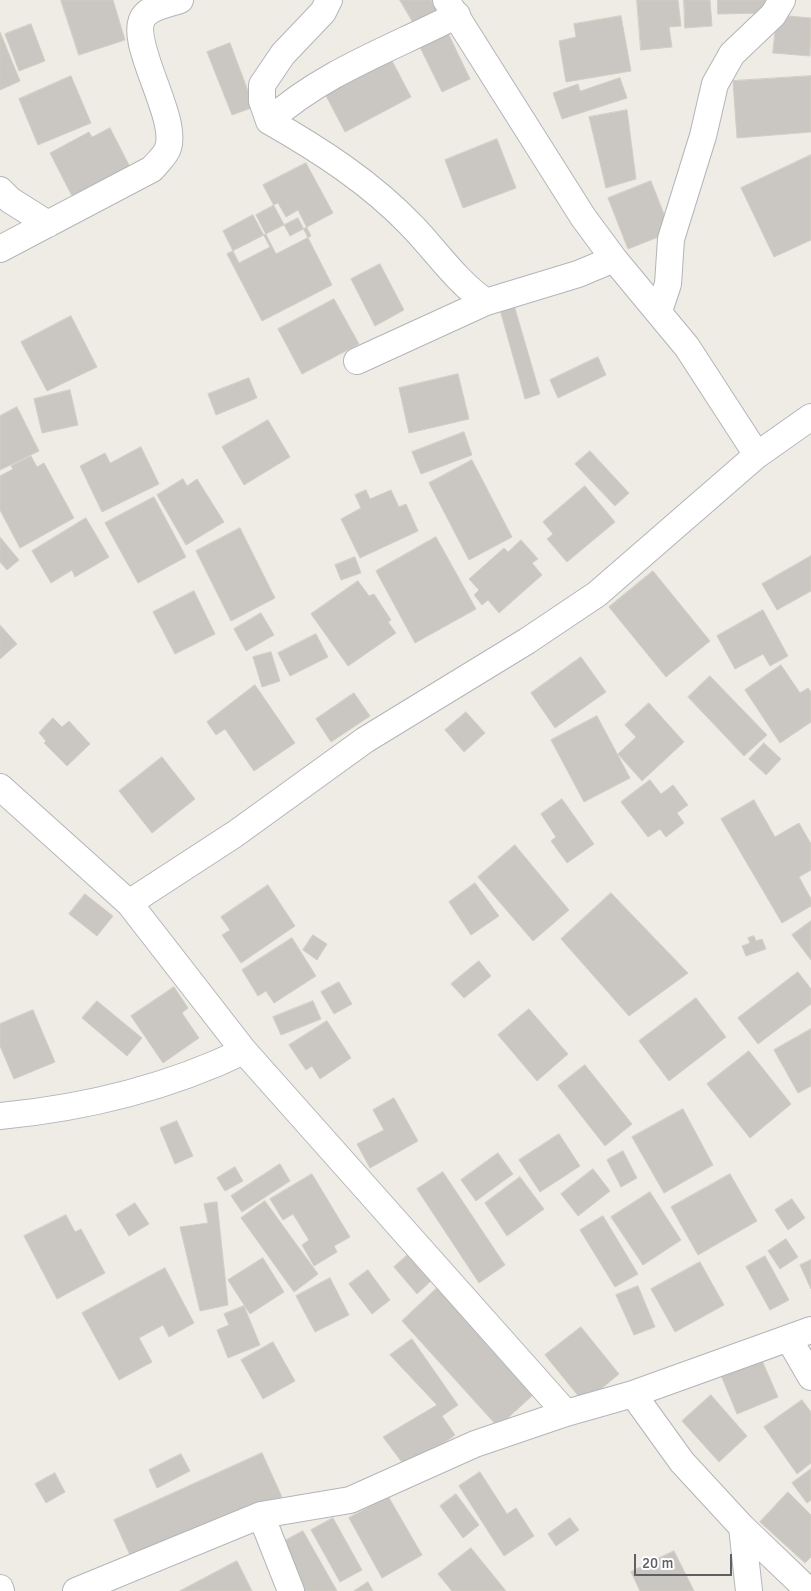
<!DOCTYPE html>
<html>
<head>
<meta charset="utf-8">
<style>
  body { margin:0 }
  #map { position:relative; width:811px; height:1591px; overflow:hidden; background:#eeece5; font-family:Signika,sans-serif }
  canvas { display:block }
  .scale { position:absolute; left:634px; top:1554px; width:98px; height:22px; box-sizing:border-box; border:2px solid #5d6064; border-top:0; padding-left:6px; font-size:15px; line-height:18px; white-space:nowrap; color:#5d6064; -webkit-text-stroke:4px #fff; paint-order:stroke }
</style>
</head>
<body>
<div id="map">
<canvas width="811" height="1591"></canvas>
<div class="scale">20 m</div>
</div>
<script>
const context = document.querySelector('canvas').getContext('2d');
context.lineJoin = 'round';
function fillPath(path, color) { context.fillStyle = color; context.fill(path, 'evenodd'); }
function stroke(path, color, width, dash) { context.strokeStyle = color; context.lineWidth = width; context.lineCap = dash ? 'butt' : 'round'; context.setLineDash(dash || []); context.stroke(path); }
const building = new Path2D(`
  M61 0H113L125 40 79 55Z
  M400 0H431L440 16 417 29Z
  M637 0H678L681 26 669 27 672 47 641 50Z
  M684 0H710L712 26 685 28Z
  M718 0H768V13L718 14Z
  M777 15 811 18 810 56 773 53Z
  M621 16 631 71 566 82 559 41 576 37 574 24Z
  M31 24 45 61 19 71 5 34Z
  M447 31 470 79 442 92 419 45Z
  M0 32 20 81 0 90Z
  M230 43 254 107 232 115 207 52Z
  M388 53 411 97 345 132 322 88Z
  M71 76 91 123 38 145 19 99Z
  M811 76V132L737 138 733 81Z
  M620 78 627 98 562 119 553 93 578 84 580 91Z
  M627 110 636 179 606 188 589 117Z
  M110 128 130 167 72 196 50 153 89 132 92 137Z
  M497 139 516 188 463 208 445 160Z
  M811 155V240L774 257 741 188Z
  M306 163 333 213 290 236 263 185Z
  M651 181 671 232 628 249 608 198Z
  M278 203 286 217 298 210 311 236 276 254 256 215Z
  M253 215 270 247 239 263 223 231Z
  M298 218 332 285 262 321 227 254Z
  M380 264 404 310 375 326 351 279Z
  M334 299 359 344 302 374 278 329Z
  M514 305 540 394 525 399 500 310Z
  M71 316 97 367 47 391 21 342Z
  M598 357 606 375 558 398 550 380Z
  M458 374 469 419 409 433 399 388Z
  M249 378 257 398 216 415 208 394Z
  M70 390 78 425 42 433 34 399Z
  M17 407 39 451 0 470V416Z
  M268 420 290 457 244 485 222 447Z
  M464 432 472 455 421 474 412 452Z
  M141 447 159 484 102 512 80 466 105 453 110 463Z
  M590 451 629 493 615 506 575 464Z
  M31 456 37 467 44 463 74 518 20 548 0 510V476L13 469 11 466Z
  M472 460 512 537 469 560 429 483Z
  M183 479 187 486 197 479 224 522 186 545 157 495Z
  M585 486 615 522 567 562 547 539 553 534 543 522Z
  M366 490 370 499 391 490 399 507 406 504 418 531 360 558 341 519 361 508 355 495Z
  M154 497 186 557 138 583 105 523Z
  M86 518 109 557 75 577 72 570 51 583 32 551Z
  M240 528 275 598 231 621 196 551Z
  M0 537 19 560 7 570 0 562Z
  M436 537 476 609 415 643 376 571Z
  M521 540 538 559 532 563 542 575 499 613 488 600 482 605 474 595 479 590 469 579 504 548 508 552Z
  M811 556V591L777 610 762 584Z
  M355 557 361 573 341 580 335 565Z
  M653 571 710 641 666 677 609 607Z
  M358 581 369 596 374 594 391 620 388 622 396 633 348 666 311 614Z
  M194 591 215 634 175 654 153 612Z
  M763 610 788 656 770 666 763 654 735 669 717 636Z
  M261 613 274 635 246 651 234 629Z
  M0 625 17 644 0 659Z
  M316 634 328 657 290 676 278 653Z
  M271 652 280 681 262 687 253 657Z
  M581 657 606 692 555 728 531 693Z
  M781 665 800 693 808 688 811 692V722L780 743 745 690Z
  M710 676 767 735 744 756 688 697Z
  M255 685 295 743 254 771 225 729 216 735 207 722Z
  M354 693 370 716 331 742 316 719Z
  M649 703 684 742 642 781 618 754 636 737 625 725Z
  M466 712 485 733 464 752 445 730Z
  M597 716 630 778 584 802 551 740Z
  M53 718 62 727 69 721 90 744 67 766 44 743 46 741 39 733Z
  M764 743 781 759 766 775 749 759Z
  M162 757 195 799 152 833 119 791Z
  M650 780 661 794 673 785 688 805 677 813 684 823 666 837 660 829 648 837 621 802Z
  M562 799 594 844 567 863 551 841 556 837 541 814Z
  M754 800 775 837 799 823 811 844V870L799 877 811 899V906L782 923 721 819Z
  M515 845 569 910 533 941 478 877Z
  M475 883 499 916 471 935 449 902Z
  M268 885 295 926 241 963 222 935 230 930 221 917Z
  M611 893 688 973 629 1016 561 939Z
  M85 894 113 916 97 936 69 914Z
  M811 921V960L792 935Z
  M313 935 327 944 317 960 303 950Z
  M754 936 756 941 762 939 766 949 746 956 742 946 750 943 748 938Z
  M292 938 316 976 274 1003 266 991 258 996 242 970Z
  M479 961 491 976 464 998 451 984Z
  M798 972 811 989V1004L758 1044 738 1018Z
  M339 982 352 1004 334 1014 321 992Z
  M174 987 188 1008 182 1013 199 1038 163 1063 131 1016Z
  M696 998 726 1037 669 1081 639 1041Z
  M97 1001 142 1038 127 1056 82 1018Z
  M313 1001 321 1019 281 1035 273 1017Z
  M529 1009 568 1054 537 1081 498 1035Z
  M33 1010 55 1062 14 1079 0 1046V1024Z
  M327 1021 351 1058 320 1079 312 1066 306 1070 289 1045Z
  M811 1029V1086L798 1093 774 1050Z
  M749 1051 791 1104 750 1138 707 1084Z
  M585 1065 632 1124 605 1146 558 1086Z
  M394 1098 418 1141 370 1168 357 1144 384 1130 373 1110Z
  M683 1109 713 1165 664 1193 632 1137Z
  M177 1121 193 1156 175 1164 160 1128Z
  M559 1134 580 1166 540 1192 519 1160Z
  M623 1151 637 1178 621 1187 607 1160Z
  M498 1153 513 1174 476 1201 461 1180Z
  M280 1164 290 1181 242 1212 231 1196Z
  M235 1167 243 1181 225 1191 217 1178Z
  M593 1169 610 1191 578 1216 561 1194Z
  M443 1172 505 1265 479 1283 417 1189Z
  M312 1174 350 1237 334 1246 337 1252 314 1266 302 1245 309 1240 293 1214 283 1220 270 1199Z
  M730 1174 757 1221 698 1255 671 1207Z
  M520 1177 544 1209 507 1236 485 1203Z
  M650 1192 681 1240 643 1265 611 1217Z
  M792 1199 805 1218 788 1230 775 1210Z
  M265 1201 318 1274 294 1292 241 1218Z
  M217 1202 228 1305 200 1311 180 1227 208 1223 204 1204Z
  M135 1203 149 1224 129 1236 116 1215Z
  M66 1215 75 1232 81 1229 105 1273 57 1299 24 1236Z
  M603 1216 638 1274 615 1287 580 1230Z
  M786 1239 798 1257 780 1269 768 1251Z
  M411 1252 434 1278 417 1294 394 1267Z
  M765 1256 789 1300 770 1310 746 1267Z
  M263 1258 284 1292 250 1314 228 1280Z
  M811 1260V1289L800 1265Z
  M700 1262 724 1305 675 1332 651 1289Z
  M165 1268 194 1323 169 1337 163 1325 139 1338 152 1362 119 1380 82 1313Z
  M368 1270 390 1300 372 1314 349 1284Z
  M330 1278 349 1315 315 1332 296 1296Z
  M638 1286 655 1327 634 1335 616 1295Z
  M438 1287 534 1394 498 1427 402 1321Z
  M244 1306 260 1345 228 1358 217 1330 229 1325 224 1314Z
  M581 1327 619 1374 584 1403 545 1355Z
  M412 1339 458 1405 442 1416 455 1435 407 1469 383 1437 437 1405 390 1355Z
  M273 1342 295 1381 263 1399 241 1360Z
  M760 1356 778 1397 737 1414 720 1373Z
  M711 1395 747 1436 719 1462 682 1421Z
  M802 1400 811 1412V1463L797 1474 764 1427Z
  M262 1453 282 1497 134 1564 114 1520Z
  M181 1454 190 1471 157 1488 149 1470Z
  M811 1469V1500L807 1503 792 1483Z
  M480 1472 507 1514 516 1508 534 1536 504 1556 459 1486Z
  M55 1473 65 1492 46 1503 35 1484Z
  M788 1492 811 1515V1557L805 1563 760 1522Z
  M456 1494 479 1525 463 1538 440 1506Z
  M388 1496 422 1555 382 1578 349 1518Z
  M333 1518 362 1570 340 1582 311 1530Z
  M570 1518 579 1530 556 1546 548 1534Z
  M303 1531 337 1591H302L277 1545Z
  M471 1548 506 1591H452L438 1574Z
  M674 1551 694 1591H640L631 1572Z
  M237 1561 252 1591H180Z
  M368 1582 373 1591H354Z`);
const minor = new Path2D(`
  M329 0 323 12 283 54 262 85V101L269 121C320 150 371 183 412 226 437 252 456 281 486 302
  M446 0 583 217 614 259 687 347 757 455
  M269 121C323 72 393 48 457 15
  M0 190 10 200 48 224
  M0 249 152 169C157 163 166 155 168 148 179 116 124 37 145 15 153 6 169 4 180 0
  M659 311 668 284 671 239 703 136 715 84 732 54 773 15 782 0
  M357 361 486 302 578 274 614 259
  M0 787 129 903 244 1051 566 1413
  M129 903 235 834 365 740 527 641 597 594 757 455 811 417
  M0 1116C85 1108 167 1088 244 1051
  M789 1339 811 1377
  M633 1394 682 1462 742 1527 809 1591
  M261 1515 291 1591
  M742 1527 749 1591
  M0 1588 1 1591
  M76 1591 261 1515 350 1500 475 1444 566 1413 633 1394 811 1330`);
fillPath(building, '#cac7c2');
stroke(building, '#d2cec4', 1);
stroke(minor, '#b2b5b9', 28);
stroke(minor, '#fff', 26);
</script>
</body>
</html>
